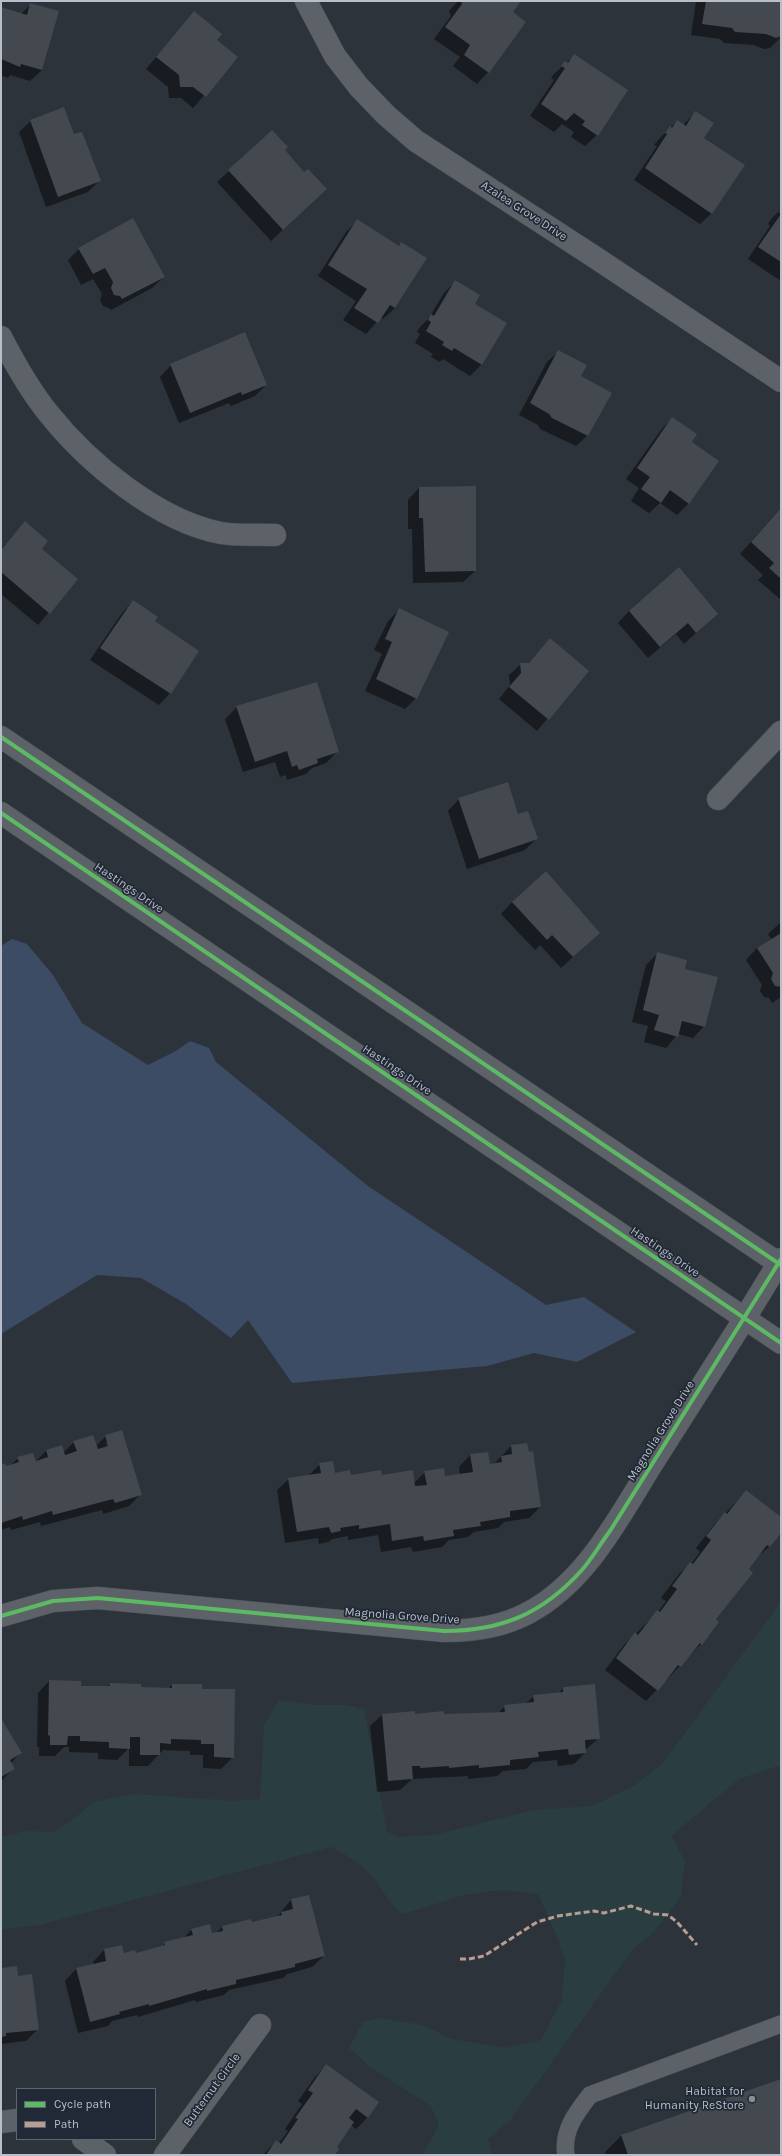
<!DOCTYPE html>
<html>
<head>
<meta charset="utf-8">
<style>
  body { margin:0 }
  #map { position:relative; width:782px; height:2156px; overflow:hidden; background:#2d333a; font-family:Karla,sans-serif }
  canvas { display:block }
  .frame { position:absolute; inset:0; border:2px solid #b8bfca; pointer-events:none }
  .legend { position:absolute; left:16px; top:2088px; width:140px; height:52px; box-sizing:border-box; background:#202935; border:1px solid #5d6571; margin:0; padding:5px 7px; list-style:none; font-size:12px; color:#b8bfca }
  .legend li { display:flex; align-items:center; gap:8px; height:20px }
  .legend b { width:20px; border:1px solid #5d6571 }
</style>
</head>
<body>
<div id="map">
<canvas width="782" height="2156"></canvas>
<div class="frame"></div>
<ul class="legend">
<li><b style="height:5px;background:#5cba63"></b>Cycle path</li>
<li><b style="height:5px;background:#b99d93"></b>Path</li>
</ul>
</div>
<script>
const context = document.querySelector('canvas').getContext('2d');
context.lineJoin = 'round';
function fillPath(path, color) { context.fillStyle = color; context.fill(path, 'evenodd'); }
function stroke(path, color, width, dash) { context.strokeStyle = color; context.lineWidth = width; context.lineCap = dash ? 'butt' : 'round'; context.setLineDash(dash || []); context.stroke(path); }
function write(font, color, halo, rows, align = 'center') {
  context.font = font + ' Karla,sans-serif'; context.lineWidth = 3.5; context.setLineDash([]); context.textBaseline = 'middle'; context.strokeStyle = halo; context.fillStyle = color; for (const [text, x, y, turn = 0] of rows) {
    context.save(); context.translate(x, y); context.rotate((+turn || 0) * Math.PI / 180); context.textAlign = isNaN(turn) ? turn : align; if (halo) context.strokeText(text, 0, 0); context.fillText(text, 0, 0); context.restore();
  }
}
const green = new Path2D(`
  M781 1602V1765L739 1779 671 1836 685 1861 681 1897 651 1935 633 1949 511 2119 488 2139 492 2155H422L439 2125 431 2106 369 2066 349 2048 363 2022 380 2018 422 2025 452 2039 505 2048 541 2040 562 2000 565 1959 558 1939 538 1894C517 1891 497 1889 476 1893 450 1897 426 1909 401 1914 389 1902 382 1889 372 1876 362 1863 346 1855 331 1847L43 1924 1 1930V1837L25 1831 55 1832 77 1816 93 1802 136 1794 233 1801 260 1799 264 1725 279 1700 316 1705H346L364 1709 387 1831 397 1837 434 1835 534 1810 592 1806 634 1786 662 1764Z`);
const water = new Path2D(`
  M12 939 27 944 53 975 82 1023 148 1065 176 1051 190 1041 209 1048 216 1062 368 1186 546 1305 584 1297 636 1332 577 1362 534 1353 487 1366 292 1383 248 1320 231 1338 186 1304 141 1278 97 1275 1 1334V946Z`);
const shadow = new Path2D(`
  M458 1H519L511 13 524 22 488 72 477 84 453 66 460 57 434 39 451 16 449 11Z
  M696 1H781V37L770 48 764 49 754 45 724 43 720 39 691 35Z
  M30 5 42 70 30 81 10 75 8 78 1 75V8L21 14Z
  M194 12 216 40 237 57 193 108 181 98H169L168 87 146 69Z
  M575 55 597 135 585 146 571 137 574 132 562 124 554 132 530 116 554 80 551 78 554 74Z
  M696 112 703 138 712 213 700 224 634 180 657 146 654 145 659 139 677 121 683 125Z
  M31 121 74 136 99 181 88 192 46 207 19 132Z
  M284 150 304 173 326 189 271 241 217 182 229 171Z
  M781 209V281L748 259 770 226 768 224 772 218Z
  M357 221 398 247 401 243 426 259 395 308 383 319 381 317 366 334 343 320 356 301 318 276 346 232Z
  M79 249 164 277 152 288 111 310 109 308 103 306 100 300 102 294 93 279 81 285 68 260Z
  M455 282 474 304 482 364 470 376 443 359 440 362 431 357 433 354 415 343 420 334 417 332 420 327 429 318 444 293Z
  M245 333 266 385 255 396 231 406 229 403 179 423 160 377 171 365Z
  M559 351 580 376 588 435 576 446 540 429 538 425 519 415 547 362Z
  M672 418 690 442 689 503 677 515 660 503 649 513 631 501 639 488 626 479 661 430Z
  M419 488 475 571 463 582 413 583 412 529H408V500Z
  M781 508V600L758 580 763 575 740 554Z
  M25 523 41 549 77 579 38 625 1 594V549Z
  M133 601 154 621 198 652 170 693 159 705 90 660 122 613Z
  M400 609 416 698 405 709 365 691 382 654 374 650 388 621Z
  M629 611 717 613 684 644 676 634 648 658 618 623Z
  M550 639 587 671 537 731 499 699 510 685 509 675 521 664H528Z
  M237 707 337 752 326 763 312 768 306 774 287 780 286 775 280 777 275 762 243 772 225 719Z
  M459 799 537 838 525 850 467 869 448 811Z
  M512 902 587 944 561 968 540 945 535 950 501 914Z
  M781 922V997L772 1003 769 998 764 997 760 991 762 985 746 960 757 948 772 940 768 934Z
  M658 953 684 969 704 1026 693 1038 678 1034 666 1048 644 1042 648 1026 632 1022 646 965Z
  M106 1436 141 1494 129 1506 103 1514 102 1510 41 1526 40 1522 11 1530 10 1527 1 1530V1466L5 1468 10 1466 18 1458 35 1462 46 1451 63 1453 74 1442 96 1446ZM106 1442H108V1451Z
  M511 1446 540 1507 529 1518 504 1522 498 1528 474 1532 468 1537 449 1540 442 1547 413 1552 411 1547 381 1552 378 1535 348 1540V1536L332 1539 328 1542 319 1544 318 1538 285 1543 277 1490 289 1479 308 1476 320 1464 334 1474 350 1476H381L414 1483 425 1472 444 1477 460 1475 459 1467 470 1455 487 1453 489 1465 494 1464Z
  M746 1492 781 1518V1531L770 1546 757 1557 714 1619 701 1644 646 1701 605 1670 624 1645 658 1612 666 1601 661 1598 679 1574 691 1564 700 1552 696 1548 714 1525Z
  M49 1681 80 1687H107L111 1684 140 1688 168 1689 172 1685 201 1690 233 1757 221 1769 203 1768V1755H190V1751L163 1750 148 1766H129V1748L117 1760 98 1759V1753L69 1752V1747H64L55 1756H39V1747H37L38 1693Z
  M563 1688 599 1738 585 1750V1753L574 1764 558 1766 557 1760 533 1762 526 1769 503 1771 497 1776 468 1779V1776L412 1779 400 1790 377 1792 370 1726 382 1715 414 1712V1715H444L498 1713 505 1706 525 1704 534 1696 558 1694Z
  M1 1720 20 1753 11 1763 14 1768 1 1781Z
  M291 1900 324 1956 312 1967 287 1974 283 1978 229 1990 224 1995 196 2002 195 2000 138 2017 137 2015 112 2021 108 2026 78 2033 65 1981 76 1969 94 1965 93 1962 104 1950 123 1954H135L161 1948 165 1943 183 1939 191 1930 212 1934 216 1933 222 1927 250 1920 251 1924 277 1917Z
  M1 1969 17 1977 38 2029 26 2041 1 2044Z
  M326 2066 368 2117 356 2129 351 2125 335 2147 334 2155H263L276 2141 279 2143 288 2131 285 2129 302 2104 298 2101 315 2077Z
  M781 2080V2155H606L605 2152 621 2136Z`);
const building = new Path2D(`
  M461 1H521L513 12 526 22 489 73 464 55 470 45 445 27 462 4Z
  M706 1H781V36L776 38 766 34 735 32 732 28 702 24Z
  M30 3 59 11 42 70 21 64 20 67 1 59V7L27 15Z
  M194 11 222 34 217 40 238 57 206 97 193 87H180L179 75 156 57Z
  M574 54 628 90 598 136 582 125 585 121 574 113 566 121 541 104 565 68 561 66 565 61 568 63Z
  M64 107 74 134 82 132 101 181 58 197 30 120Z
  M695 111 714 123 704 138 745 165 712 214 645 168 667 134 665 133 670 126 672 128 677 120 686 126Z
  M272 130 288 147 285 150 304 172 308 169 327 189 283 230 228 170Z
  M781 209V262L758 247 781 214 779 212Z
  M133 218 165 277 122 299 120 296 114 295 111 288 113 282 105 268 93 274 78 248Z
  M357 219 399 246 401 242 427 258 395 308 390 305 378 323 354 308 367 289 328 265Z
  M455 280 480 295 475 304 507 323 482 365 454 348 452 351 442 345 444 342 426 331 431 322 428 320 431 314 434 316Z
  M245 332 267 385 242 395 241 392 190 413 170 364Z
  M558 350 587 365 581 376 612 393 588 436 552 418 549 414 530 403Z
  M672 417 697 434 692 442 719 461 689 504 670 490 661 503 641 489 650 477 637 468Z
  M476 486V571L425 572 423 518H419V487Z
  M781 508V579L769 568 774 563 751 542Z
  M25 521 48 541 42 549 78 579 50 614 1 572V550Z
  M679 567 718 614 696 633 688 623 660 647 629 611Z
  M133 600 158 617 155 621 199 651 171 694 100 648Z
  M399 608 449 632 417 699 376 679 392 642 385 639Z
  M550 638 589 671 549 720 509 687 521 673 520 663H529Z
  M317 682 339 752 317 759 318 763 299 770 297 765 292 767 287 751 255 762 236 706Z
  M508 782 518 814 528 811 538 839 479 859 458 798Z
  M546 871 600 933 573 957 552 935 547 940 512 902Z
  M781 933V987L775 986 771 979 773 973 757 948Z
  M657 952 687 960 685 969 718 977 705 1027 682 1021 678 1037 654 1030 659 1015 643 1010Z
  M122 1430 142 1495 115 1503 113 1499 53 1515 52 1511 23 1520 22 1516 1 1523V1465L5 1463 6 1466 19 1462 17 1457 33 1453 36 1461 48 1457 46 1450 62 1445 65 1455 77 1451 73 1441 93 1435 98 1449 108 1446 105 1435Z
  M527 1443 529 1452 533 1451 541 1507 510 1511V1517L480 1522 481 1526 453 1530 454 1536 424 1541 423 1536 392 1541 390 1524 359 1529V1525L340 1528 341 1531 331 1533 329 1527 297 1532 288 1478 321 1473 319 1463 333 1461 335 1473 350 1470 351 1475 381 1470 382 1475 413 1470 415 1486 427 1485 424 1471 444 1468 445 1476 473 1472 470 1454 488 1452 490 1464 502 1462 501 1456 512 1454 511 1445Z
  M746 1490 781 1517V1533L770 1547 767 1545 749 1569 753 1573 716 1619 719 1622 702 1645 700 1643 681 1667 678 1665 658 1691 616 1658 635 1632 638 1635 657 1610 660 1612 677 1589 672 1586 690 1562 693 1564 711 1540 706 1536 725 1512 727 1514Z
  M49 1680 81 1681V1686H110V1683L141 1684V1687L172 1688V1684H202V1689H235L234 1758 214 1757V1744H201V1740L171 1739V1744L160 1743V1755H140V1737H130V1749L109 1748V1742L80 1741V1736H68L67 1745H50V1736L48 1735Z
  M595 1684 600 1739 585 1740 586 1753 569 1755 568 1749 538 1752 539 1757 510 1760V1765L479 1768V1765L449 1768V1766L420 1768V1766H412L413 1779 388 1781 382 1714 415 1711V1714L444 1711V1714L505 1712 504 1705 534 1702 533 1695 563 1692V1687Z
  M1 1718 22 1753 10 1760 15 1769 1 1777Z
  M309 1895 325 1956 295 1964V1967L236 1980V1984L207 1991V1989L149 2006V2004L119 2012 120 2014 90 2022 76 1968 106 1961 104 1949 122 1945 124 1953 135 1950 136 1953 165 1945 164 1942 193 1935 191 1929 210 1924 212 1933 223 1931 222 1926 251 1919 252 1922 282 1915 281 1912 293 1909 291 1899Z
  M17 1966 18 1976 32 1974 39 2030 6 2033V2036L1 2037V1968Z
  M326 2064 379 2102 368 2118 356 2109 349 2118 354 2122 337 2147 339 2149 335 2155H266L276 2140 281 2144 298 2119 295 2118 313 2093 308 2090Z
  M781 2079V2155H628L621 2135Z`);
const service = new Path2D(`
  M566 2155C562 2131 576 2113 590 2095L781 2024`);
const minor = new Path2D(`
  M306 1 335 56 359 87 386 115 416 141 593 256 781 381
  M1 337C15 364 30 391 49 414 88 463 158 521 221 533 238 536 258 534 275 535
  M718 799 781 732
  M1 1616 53 1601 98 1598 444 1631C473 1631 502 1627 528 1613 587 1582 620 1515 654 1461 684 1414 714 1366 745 1318
  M1 2122 17 2120
  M83 2139 105 2155
  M165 2155 260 2025`);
const tertiary = new Path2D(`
  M1 737 781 1265
  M1 813 781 1343
  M745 1318 781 1259`);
const quiet = new Path2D(`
  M460 1959H469L484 1956 537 1922 558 1916 594 1911 604 1913 631 1906 654 1914 668 1915 677 1922 697 1945`);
const cycleway = new Path2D(`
  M1 737 781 1265
  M1 813 781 1343
  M1 1616 53 1601 98 1598 444 1631C501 1631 542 1614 581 1571 592 1559 600 1544 610 1531L781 1259`);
const markers = [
  [752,2099,4,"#878e98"]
];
const streetNames = [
  ["Azalea Grove Drive",524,211,33],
  ["Hastings Drive",129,888,34],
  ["Hastings Drive",397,1070,34],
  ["Hastings Drive",665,1252,34],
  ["Magnolia Grove Drive",661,1431,-58],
  ["Magnolia Grove Drive",402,1616,4],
  ["Butternut Circle",212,2090,-54]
];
const poiNames = [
  ["Habitat for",744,2092],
  ["Humanity ReStore",744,2106]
];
fillPath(green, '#2a3e41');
fillPath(water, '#3c4c64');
fillPath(shadow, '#0007');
fillPath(building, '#44484f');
stroke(service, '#4b4f54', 18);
stroke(minor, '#4b4f54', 23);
stroke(tertiary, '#4b4f54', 23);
stroke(service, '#5d6168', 17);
stroke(minor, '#5d6168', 22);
stroke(tertiary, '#5d6168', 22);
stroke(quiet, '#b99d93', 3, [6, 3]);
stroke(cycleway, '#5cba63', 4);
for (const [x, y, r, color] of markers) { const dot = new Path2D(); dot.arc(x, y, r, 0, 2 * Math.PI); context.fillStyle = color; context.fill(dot); stroke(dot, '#202935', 1.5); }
write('12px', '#b8bfca', '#202935', streetNames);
write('12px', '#b8bfca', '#202935', poiNames, 'right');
</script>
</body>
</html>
